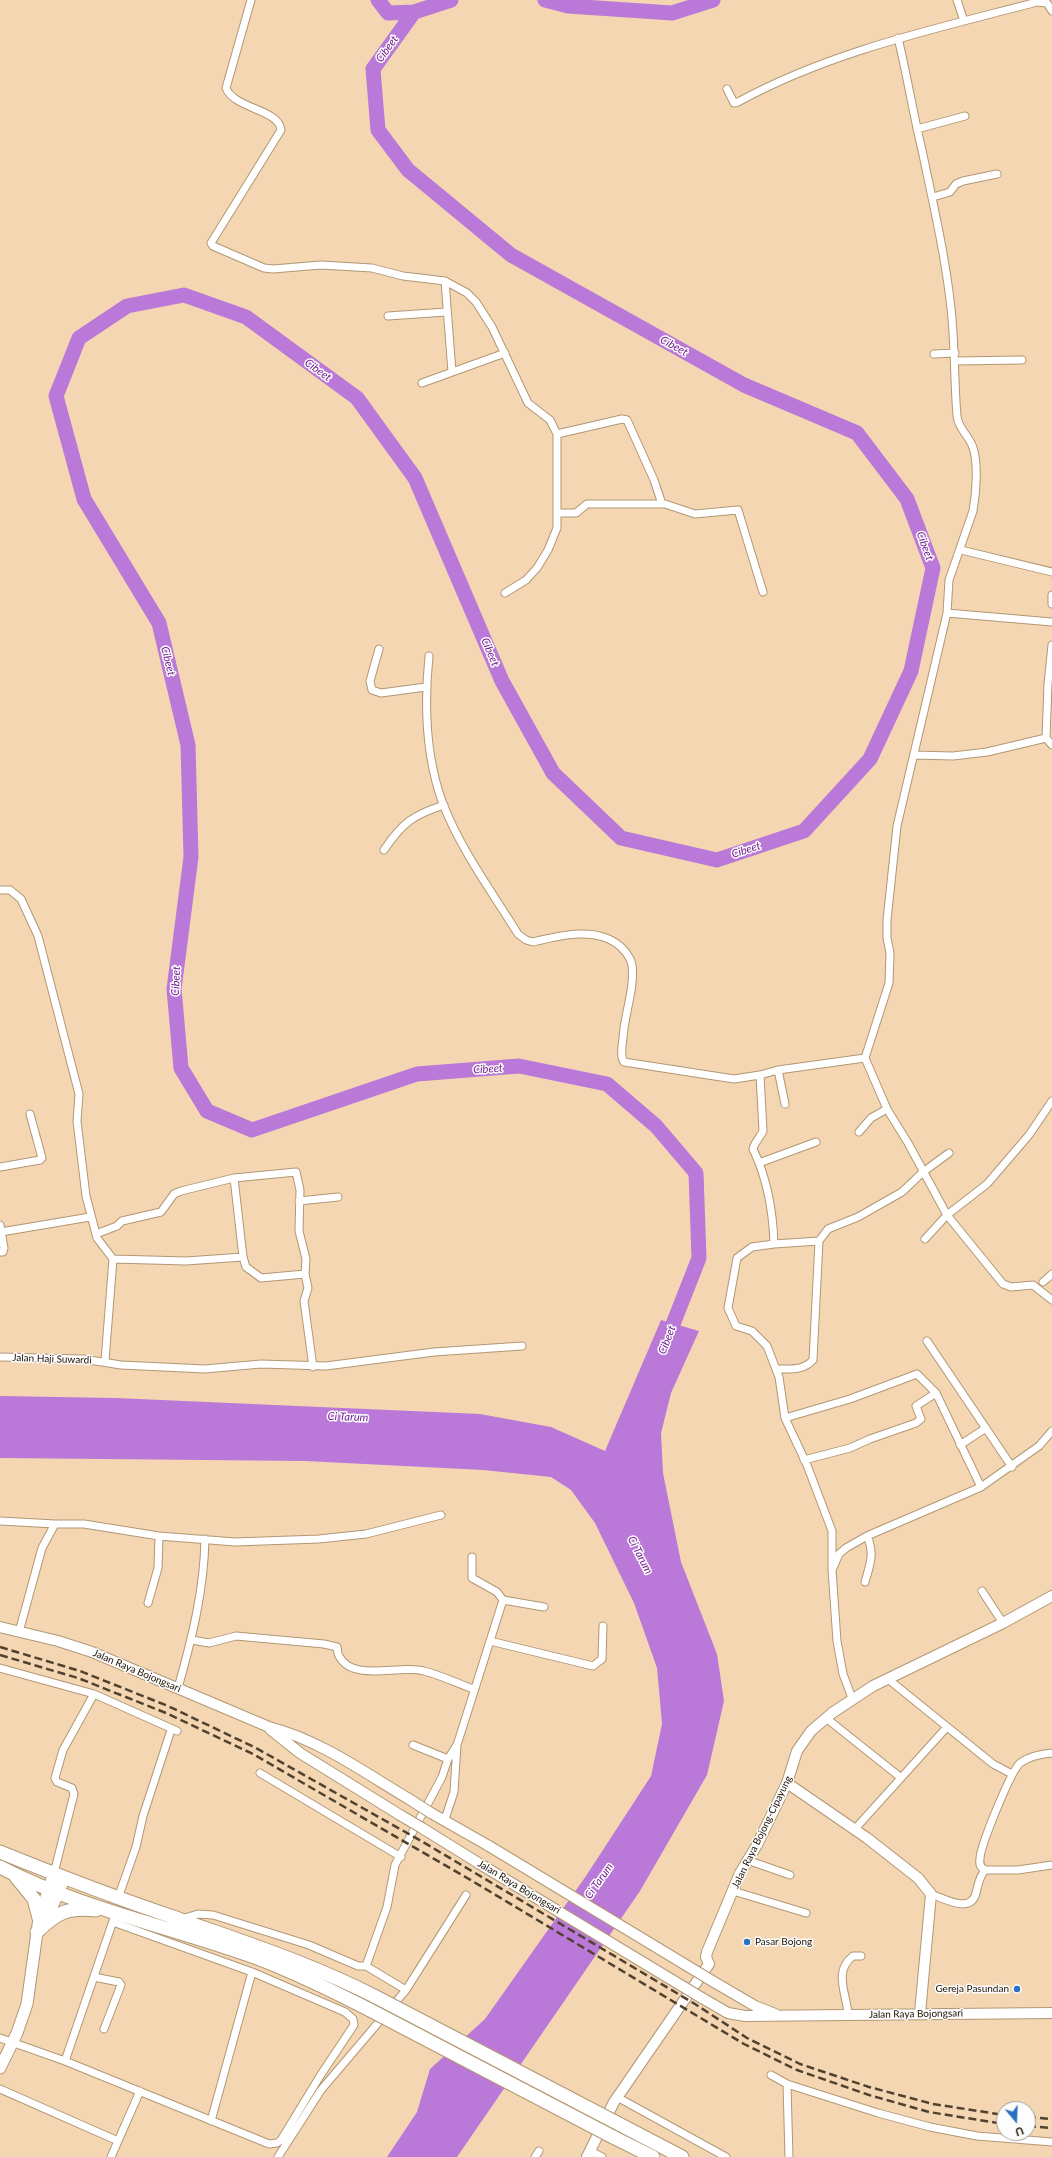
<!DOCTYPE html>
<html>
<head>
<meta charset="utf-8">
<style>
  body { margin:0 }
  #map { position:relative; width:1052px; height:2157px; overflow:hidden; background:#f4d7b2; font-family:Lato,sans-serif }
  canvas { display:block }
  .north { position:absolute; left:996px; top:2101px; width:40px; height:40px; box-sizing:border-box; background:#fdfdfd; border:1px solid #a39f9a; border-radius:50%; rotate:161deg; font-size:11px; font-weight:700; line-height:16px; text-align:center; color:#1c1205 }
  .north::after { content:''; display:block; margin:auto; width:14px; height:18px; background:#2b71c2; clip-path:polygon(50% 0,100% 100%,50% 72%,0 100%) }
</style>
</head>
<body>
<div id="map">
<canvas width="1052" height="2157"></canvas>
<div class="north">U</div>
</div>
<script>
const context = document.querySelector('canvas').getContext('2d');
context.lineJoin = 'round';
function fillPath(path, color) { context.fillStyle = color; context.fill(path, 'evenodd'); }
function stroke(path, color, width, dash) { context.strokeStyle = color; context.lineWidth = width; context.lineCap = dash ? 'butt' : 'round'; context.setLineDash(dash || []); context.stroke(path); }
function write(font, color, halo, rows, align = 'center') {
  context.font = font + ' Lato,sans-serif'; context.lineWidth = 3; context.setLineDash([]); context.textBaseline = 'middle'; context.strokeStyle = halo; context.fillStyle = color; for (const [text, x, y, turn = 0] of rows) {
    context.save(); context.translate(x, y); context.rotate((+turn || 0) * Math.PI / 180); context.textAlign = isNaN(turn) ? turn : align; if (halo) context.strokeText(text, 0, 0); context.fillText(text, 0, 0); context.restore();
  }
}
const water = new Path2D(`
  M661 1320 699 1331 671 1393 661 1433 663 1473 681 1562 717 1654 724 1701 707 1775 640 1891 457 2157H387L417 2112 430 2069 485 2019 586 1876 651 1776 662 1724 657 1668 634 1603 595 1523 571 1490 551 1477 483 1470 305 1461 0 1458V1396L116 1398 480 1414 551 1427 605 1451Z`);
const river = new Path2D(`
  M378 0 388 13 414 12
  M451 0 414 12 373 69 378 130 408 170 511 255 744 385 857 433 907 499 933 568 911 671 870 759 804 831 717 860 621 838 553 773 502 681 415 478 357 398 246 317 184 295 127 306 79 338 56 396 84 499 159 623 188 745 191 857 174 989 181 1068 207 1111 252 1130 417 1074 519 1066 607 1084 656 1126 696 1173 699 1258 666 1342
  M545 0 568 6 672 13 713 0`);
const street = new Path2D(`
  M251 0 226 88C234 109 279 109 281 130L211 243 213 246 264 268 273 269 321 265 372 268 403 276 445 281 467 293 476 302 492 327 528 403 550 420 557 434V528L548 550 537 568 526 580 505 593
  M957 0 964 21
  M898 38C907 75 913 113 922 150 933 203 945 254 951 308 955 344 954 380 957 416 958 428 968 435 972 445 979 461 976 494 973 511L949 580 947 613 897 826 887 920V938L890 953 889 983 865 1058 887 1109 908 1143 947 1215 1003 1284 1011 1287 1033 1285 1052 1300
  M727 89 734 103 738 102C831 51 935 29 1037 2L1047 3 1052 11
  M917 129 965 116
  M933 197 950 192 956 184 963 181 997 174
  M445 281 452 372
  M388 316 446 312
  M934 354 955 353
  M956 361 1022 360
  M422 383 505 353
  M557 434 622 419 627 420 654 480 662 504
  M558 513H576L587 504H665L695 514 738 510 763 592
  M961 550 1052 572
  M1052 595V604
  M947 613 1052 622
  M1052 645 1048 684 1046 738 1052 745
  M379 649 370 681 372 690 381 693 426 687
  M429 656C424 705 426 758 443 804 461 850 492 892 518 934L526 940 533 942C561 935 598 926 621 947 626 952 631 959 632 965 635 989 624 1015 623 1038 622 1046 620 1056 624 1062L734 1079 760 1075 778 1070 865 1058
  M914 755 953 756 987 752 1046 738
  M384 850C402 823 413 815 444 805
  M0 890H10L21 899 38 936 79 1094 77 1121 86 1196 97 1238 113 1259 105 1361
  M778 1070 785 1104
  M760 1075 763 1131C760 1138 755 1141 753 1149 767 1178 773 1212 774 1244L752 1247 737 1258 728 1308 736 1326 752 1331 767 1346 779 1377 785 1418 807 1465 832 1531V1570
  M859 1132 871 1118 887 1109
  M759 1163 816 1142
  M0 1167 40 1160 42 1158 30 1114
  M234 1178 243 1257 246 1267 261 1278 305 1274
  M299 1201 338 1197
  M0 1225 4 1248 3 1252H0
  M1 1232 90 1217
  M96 1234 117 1226 122 1221 161 1212 174 1194 181 1191 234 1178 296 1172 300 1190 299 1231 306 1259 305 1274 308 1288 304 1301 313 1367
  M925 1239 947 1215 987 1184 1029 1135 1052 1101
  M774 1244 819 1241
  M113 1259 186 1261 243 1257
  M1043 1282 1052 1274
  M927 1341 1012 1467
  M0 1357 83 1359 121 1365 205 1369 261 1364 326 1366 434 1352 522 1346
  M776 1369C790 1369 803 1371 813 1360L819 1241 828 1229 858 1217 902 1192 923 1172 949 1153
  M785 1418 850 1399 917 1374 936 1393 981 1487
  M960 1445 986 1428
  M804 1460 850 1448 870 1439 916 1423 921 1419 916 1406 936 1393
  M0 1521 55 1524
  M865 1582C870 1564 875 1554 867 1536
  M982 1591 1003 1623
  M503 1600 544 1607
  M148 1603 158 1568 159 1536
  M19 1632 42 1548 55 1524H84L159 1536 235 1542 319 1539 366 1534 441 1515
  M192 1640 209 1643 236 1636 324 1644 337 1647C338 1650 337 1653 339 1656 353 1683 400 1664 424 1671 440 1675 457 1683 473 1689
  M490 1641 593 1666 602 1659 603 1626
  M0 1668 94 1694 177 1731
  M888 1679 993 1764 1012 1774
  M178 1688C192 1638 204 1591 205 1539
  M852 1698 843 1674 837 1641 832 1570 839 1554 846 1548 867 1536 981 1487 1039 1446 1052 1431
  M826 1718 900 1777
  M413 1745 448 1759
  M260 1773 401 1857
  M445 1819 454 1792 457 1745
  M854 1830 947 1727
  M747 1860 790 1875
  M985 1870C981 1868 979 1864 980 1859 980 1846 1011 1771 1020 1763 1029 1756 1041 1754 1052 1753
  M985 1870H1018L1052 1865
  M54 1873 74 1794 72 1788 57 1782 55 1778 63 1750 94 1694
  M733 1891 806 1913
  M931 1894C945 1899 971 1914 976 1893 978 1885 979 1877 985 1870
  M118 1898 136 1847 143 1816 171 1730
  M181 1919 198 1914 213 1915 309 1945 358 1966H366L387 1907 395 1865 442 1777 448 1759 457 1745 503 1600 497 1592 472 1578V1557
  M366 1966 406 1990
  M94 1977 119 1982 121 1985 104 2029
  M848 2016C848 1996 832 1972 853 1956H861
  M0 2038 65 2061 269 2144 277 2143 281 2140 320 2076 354 2025 353 2019 345 2012 252 1972 113 1922
  M65 2061 114 1918
  M771 2075 787 2084 878 2113 930 2127 977 2136 1052 2142
  M787 2084 789 2157
  M0 2089 118 2141
  M617 2097 726 2157
  M211 2121 252 1972
  M590 2151 602 2157
  M111 2157 140 2091
  M278 2157 321 2090 406 1990 466 1895
  M535 2157 539 2151`);
const secondary = new Path2D(`
  M0 1627 58 1641 92 1652 269 1727C320 1740 365 1773 409 1799
  M270 1729 300 1753 400 1815
  M787 1783 867 1838 918 1878 931 1894 920 2013
  M431 1813 489 1846
  M422 1828 480 1864
  M714 1982 755 2006 775 2014
  M702 1998 728 2013 745 2016 1052 2013
  M587 2157 614 2102 709 1964 706 1957 707 1952 740 1873 757 1845 787 1783 797 1751 811 1731 832 1713 873 1686 1003 1623 1052 1596`);
const primary = new Path2D(`
  M42 1925 49 1914 65 1877
  M0 2068 17 2033 27 2004 39 1918 54 1873`);
const highway = new Path2D(`
  M0 1852C59 1876 119 1899 179 1919 246 1943 312 1964 376 1997
  M0 1867C81 1909 172 1927 257 1958 296 1973 333 1991 370 2010
  M16 1877 34 1899 39 1918
  M37 1932C57 1912 68 1907 96 1910
  M619 2124 682 2157
  M613 2137 653 2157`);
const rail = new Path2D(`
  M0 1647 80 1671 168 1706 256 1748 423 1842 695 2004 747 2038 800 2064 869 2087 933 2104 1004 2115
  M0 1655 78 1678 166 1713 253 1754 474 1882 744 2044 797 2070 869 2095 929 2112 1004 2124
  M1028 2117 1052 2119
  M1028 2126 1052 2128`);
const secondaryBridge = new Path2D(`
  M409 1799 431 1813
  M400 1815 422 1828
  M489 1846 714 1982
  M480 1864 702 1998`);
const highwayBridge = new Path2D(`
  M376 1997 619 2124
  M370 2010 613 2137`);
const markers = [
  [747,1942,4,"#2b71c2"],
  [1017,1989,4,"#2b71c2"]
];
const streetNames = [
  ["Jalan Haji Suwardi",52,1359,2],
  ["Jalan Raya Bojongsari",137,1671,23],
  ["Jalan Raya Bojong-Cipayung",762,1832,-64],
  ["Jalan Raya Bojongsari",519,1887,31],
  ["Jalan Raya Bojongsari",916,2014,-1]
];
const poiNames = [
  ["Pasar Bojong",755,1942],
  ["Gereja Pasundan",1009,1989,"right"]
];
const waterNames = [
  ["Cibeet",387,49,-54],
  ["Cibeet",674,346,29],
  ["Cibeet",318,370,36],
  ["Cibeet",925,546,70],
  ["Cibeet",490,652,67],
  ["Cibeet",168,661,76],
  ["Cibeet",746,850,-18],
  ["Cibeet",176,981,-87],
  ["Cibeet",488,1069,-4],
  ["Cibeet",667,1340,-69],
  ["Ci Tarum",348,1417,2],
  ["Ci Tarum",640,1555,63],
  ["Ci Tarum",599,1881,-55]
];
fillPath(water, '#ba79d8');
stroke(river, '#ba79d8', 15);
stroke(street, '#b29774', 9);
stroke(secondary, '#b29774', 12);
stroke(primary, '#b29774', 13);
stroke(highway, '#b29774', 15);
stroke(street, '#fff', 7);
stroke(secondary, '#fff', 10);
stroke(primary, '#fff', 11);
stroke(highway, '#fff', 13);
stroke(rail, '#51422f', 2.5, [8, 4]);
stroke(secondaryBridge, '#b29774', 12, []);
stroke(highwayBridge, '#b29774', 15, []);
stroke(secondaryBridge, '#fff', 10);
stroke(highwayBridge, '#fff', 13);
for (const [x, y, r, color] of markers) { const dot = new Path2D(); dot.arc(x, y, r, 0, 2 * Math.PI); context.fillStyle = color; context.fill(dot); stroke(dot, '#fdfdfd', 1.5); }
write('10px', '#1c1205', '#fdfdfd', streetNames);
write('10px', '#1c1205', '#fdfdfd', poiNames, 'left');
write('italic 11px', '#732091', '#fdfdfd', waterNames);
</script>
</body>
</html>
